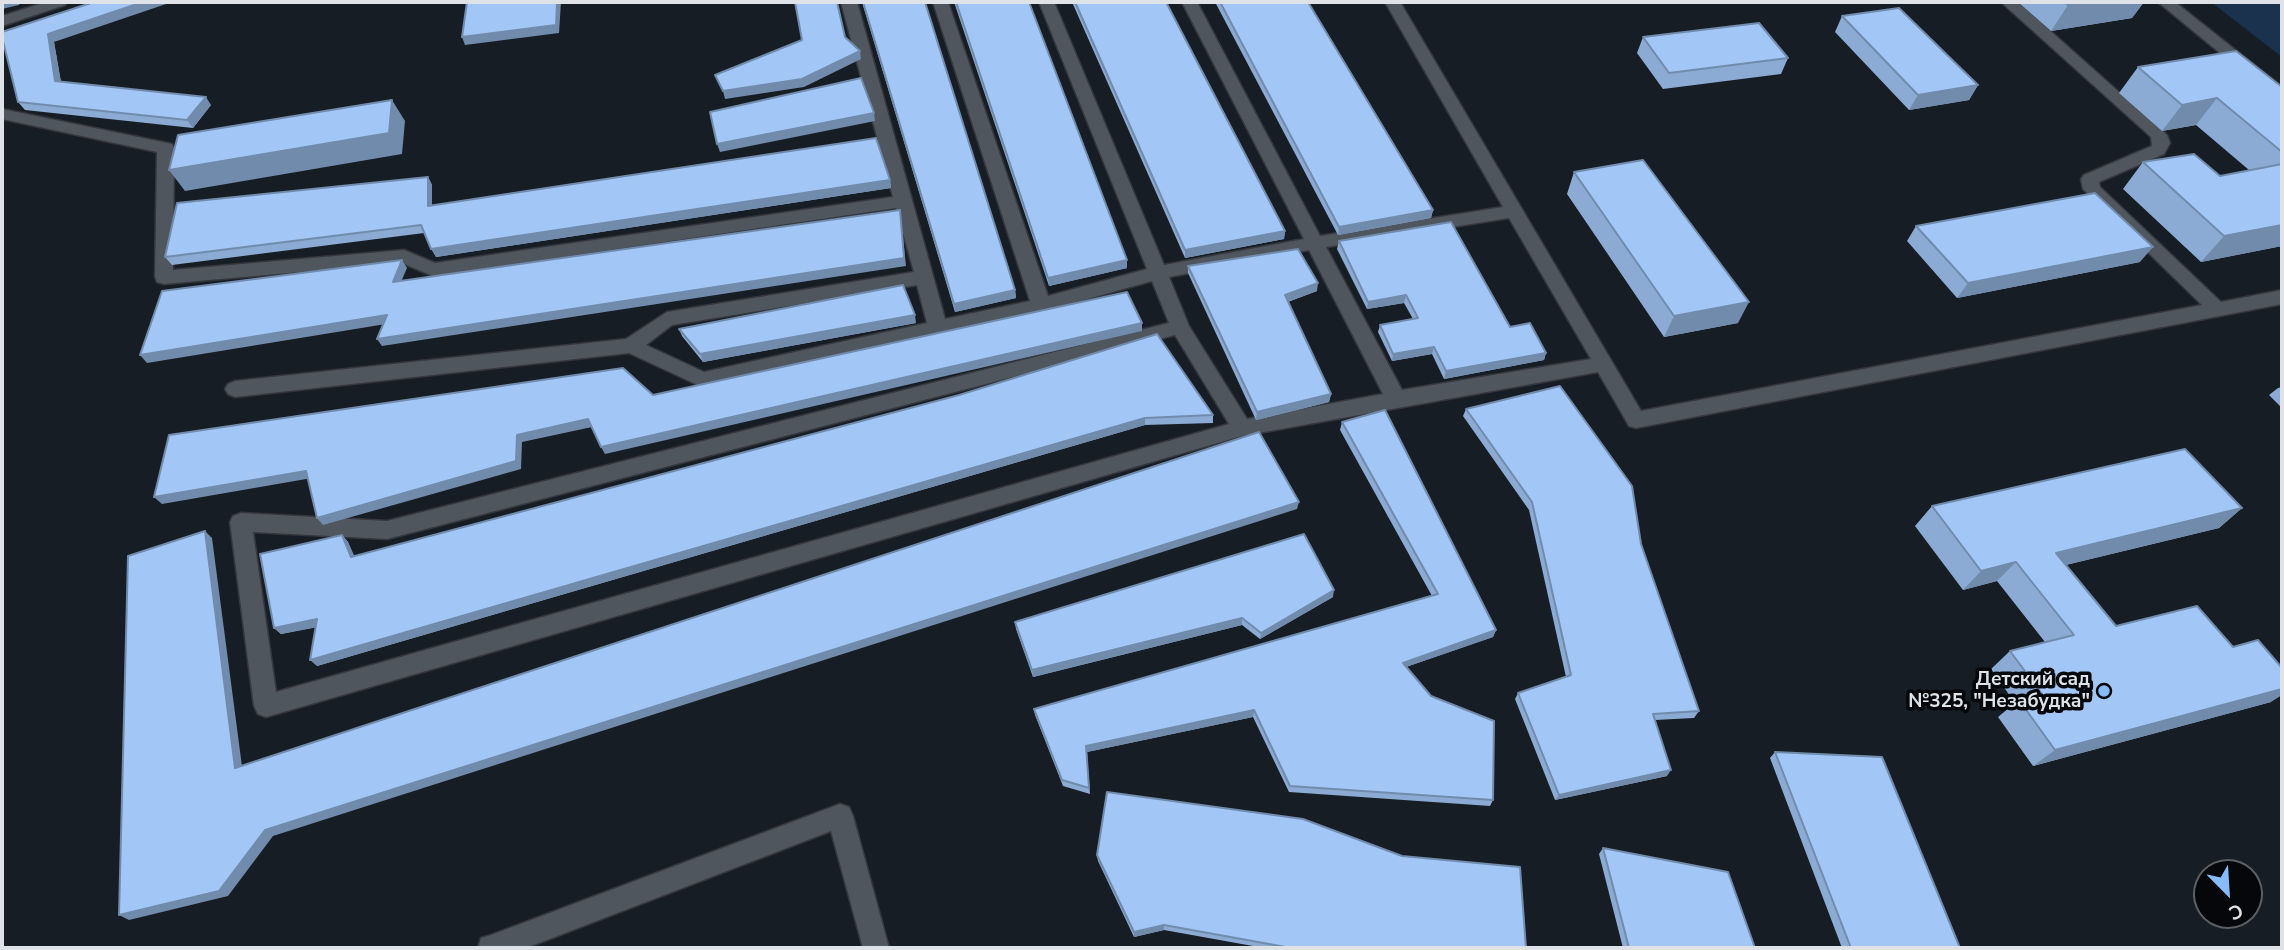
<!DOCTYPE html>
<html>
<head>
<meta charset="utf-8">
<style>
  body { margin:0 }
  #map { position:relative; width:2284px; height:950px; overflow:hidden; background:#171d24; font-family:"Nunito Sans",sans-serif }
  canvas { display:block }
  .frame { position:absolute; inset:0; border:4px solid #dfe3e8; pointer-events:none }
  .north { position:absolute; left:2193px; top:859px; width:70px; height:70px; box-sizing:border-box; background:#05070a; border:2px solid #5c5f63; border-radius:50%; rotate:156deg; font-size:19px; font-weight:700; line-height:28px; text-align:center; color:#dfe3e8 }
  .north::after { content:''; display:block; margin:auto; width:24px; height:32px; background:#87bbfb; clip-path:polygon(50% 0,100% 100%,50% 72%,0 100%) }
</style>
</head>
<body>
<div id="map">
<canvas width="2284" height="950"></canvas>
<div class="frame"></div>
<div class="north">С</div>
</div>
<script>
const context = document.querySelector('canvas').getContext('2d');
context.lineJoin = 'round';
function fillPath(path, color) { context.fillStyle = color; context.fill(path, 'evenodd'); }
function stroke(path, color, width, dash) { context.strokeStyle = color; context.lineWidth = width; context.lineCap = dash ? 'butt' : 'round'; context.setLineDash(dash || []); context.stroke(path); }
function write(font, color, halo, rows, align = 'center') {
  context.font = font + ' "Nunito Sans",sans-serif'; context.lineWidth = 7; context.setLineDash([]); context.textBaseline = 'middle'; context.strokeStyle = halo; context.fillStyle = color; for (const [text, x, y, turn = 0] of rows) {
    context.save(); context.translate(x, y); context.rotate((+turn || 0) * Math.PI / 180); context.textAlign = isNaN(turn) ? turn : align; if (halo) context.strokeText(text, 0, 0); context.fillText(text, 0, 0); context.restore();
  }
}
const green = new Path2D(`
  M2211 2H2282V57Z`);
const service = new Path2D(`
  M46 2H68L65 5 2 26V16Z
  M841 2H857L945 319 1030 301 933 2H948L1048 296 1147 269 1039 2H1054L1164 265 1304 239 1182 2H1197L1320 236 1503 207 1385 2H1400L1641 411 2202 305 2083 189 2081 179 2084 175 2152 146 2151 137 2001 2H2018L2167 135 2170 143 2164 154 2099 182 2100 187 2221 302 2282 290V304L1636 428 1629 426 1598 372 1242 436 266 717 258 714 254 706 230 522 233 516 241 513 387 521 1169 323 1152 281 1041 312 702 387 629 353 235 397 228 394 225 389 228 384 235 381 626 339 667 312 914 272 896 208 433 276 402 263 164 284 157 282 155 277 157 152 2 119V109L172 144 174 148 173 270 404 250 435 263 893 197ZM1509 218 1591 359 1402 390 1326 247ZM1309 250 1383 394 1247 419 1189 326 1169 277ZM917 285 927 323 704 372 646 345 672 325ZM1175 335 1229 424 276 692 253 532 387 539Z
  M840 804 849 807 853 816 889 948H863L831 831 526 948H478L481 938 491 935Z`);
const minor = new Path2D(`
  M2158 2H2175L2282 87V100L2276 99Z`);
const wall = new Path2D(`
  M862 2H925L1015 290 1016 298 955 312Z
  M954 2H1029L1127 260V268L1049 286Z
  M1072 2H1166L1285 231 1284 239 1185 258Z
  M1215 2H1308L1433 210 1431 218 1338 235Z
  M2018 2H2144L2132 18 2051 31Z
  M1842 16 1978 85 1969 100 1909 110 1835 32Z
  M1643 37 1788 58 1781 74 1663 89 1637 53Z
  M54 42 61 82 211 105 193 128 25 110 18 102Z
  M2138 67 2282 87V246L2201 262 2123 189 2143 162 2220 176 2249 170 2196 125 2162 131 2119 93Z
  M1574 172 1738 323 1664 337 1567 194Z
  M428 177 432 185V206L890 180 891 188 436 257 424 233 172 265 165 257Z
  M1916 226 2140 262 1957 298 1907 241Z
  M1339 241 1510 327 1546 353 1544 360 1444 379 1432 354 1392 361 1378 332 1380 325 1413 319 1404 303 1367 309 1337 249Z
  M1188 266 1317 291 1288 302 1331 394 1329 402 1256 420 1188 273Z
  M916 323 703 362 682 336 679 329Z
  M2282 387V408L2269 395 2278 388Z
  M959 395 1213 415V423L1145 425 317 666 316 627 281 634 274 628 342 535 348 542 354 557Z
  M1466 409 1641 544 1699 711 1694 718 1655 720 1667 776 1555 800 1515 699 1518 693 1566 677 1529 510 1463 416Z
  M1342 422 1496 630 1493 637 1406 667 1431 696 1493 800 1490 806 1289 792 1253 717 1087 752 1090 794 1063 786 1035 715 1034 709 1432 596 1340 430Z
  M1932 506 2242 508 2219 528 2066 565 2116 626 2271 702 2033 766 1998 717 2015 703 1991 669 2010 651 2045 642 1997 581 1963 590 1915 526Z
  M1333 597 1260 639 1242 625 1033 677 1016 629 1015 622Z
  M1775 752 1960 948H1842L1770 758Z
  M1603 848 1755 948H1623L1599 854Z
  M1097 855 1526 948H1264L1164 930 1134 937 1098 861Z`);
const shadedWall = new Path2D(`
  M2 2H20L19 5 2 9Z
  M143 2H172L54 42 62 89 55 81 48 34Z
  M557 2H561L559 33 465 45 462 37Z
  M2088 2H2144L2132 18 2051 31 2068 5Z
  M860 51 861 59 804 87 725 99 723 91Z
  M1978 85 1969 100 1909 110 1918 95Z
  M206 97 211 105 193 128 187 120Z
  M2217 98 2196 125 2162 131 2182 105Z
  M392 100 405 121 402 154 185 191 169 170Z
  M874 113 875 121 720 152 717 144Z
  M428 177 432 185V214L428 206Z
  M890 180 891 188 436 257 431 249Z
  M900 210 906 266 382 346 377 339Z
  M1433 210 1431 218 1338 235 1339 227Z
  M2282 225V246L2201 262 2224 236Z
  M1285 231 1284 239 1185 258V250Z
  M2153 247 2140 262 1957 298 1968 283Z
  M402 260 407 268 398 289 393 282Z
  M1127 260V268L1049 286 1048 278Z
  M1318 283 1317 291 1284 303 1285 295Z
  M1015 290 1016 298 955 312 954 304Z
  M1406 295 1404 303 1367 309 1368 302Z
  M1749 302 1738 323 1664 337 1674 316Z
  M387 315 392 323 147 363 140 355Z
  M915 315 916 323 703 362 700 354Z
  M1142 323V331L605 454 601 447Z
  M1434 347 1432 354 1392 361 1393 354Z
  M1546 353 1544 360 1444 379 1446 371Z
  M1331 394 1329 402 1256 420 1257 412Z
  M1145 418V425L317 666 310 660Z
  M588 419 592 427 522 442 521 469 323 525 317 518 517 435Z
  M306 471 312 478 162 504 154 497Z
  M1299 502 1297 509 273 836 228 896 129 920 119 915 265 830Z
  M2242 508 2219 528 2036 572 2056 553Z
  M205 531 212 538 243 774 235 768Z
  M342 535 348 542 358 564 351 557Z
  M2016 562 1997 581 1963 590 1981 571Z
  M1334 590 1333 597 1260 639 1261 633Z
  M1242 618V625L1033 677 1032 670Z
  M317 619 324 626 281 634 274 628Z
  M1496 630 1493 637 1400 669 1403 663Z
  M2282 689V695L2271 702 2033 766 2055 750Z
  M1254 710 1253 717 1087 752 1086 746Z
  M1671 770 1667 776 1555 800 1559 795Z
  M1164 925V930L1134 937V932Z`);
const building = new Path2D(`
  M94 2H143L48 34 55 81 206 97 187 120 18 102 2 37V32Z
  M467 2H557L556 25 462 37Z
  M795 2H837L845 37 860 51 802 79 723 91 715 75 802 40Z
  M863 2H925L1015 290 954 304Z
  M956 2H1029L1127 260 1048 278Z
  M1075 2H1166L1285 231 1185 250Z
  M1220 2H1308L1433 210 1339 227Z
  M2064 2H2088L2068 5Z
  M1899 8 1978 85 1918 95 1842 16Z
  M1759 23 1788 58 1669 73 1643 37Z
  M2236 51 2282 87V152L2217 98 2182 105 2138 67Z
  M861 78 874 113 717 144 710 112Z
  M392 100 389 133 169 170 178 135Z
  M876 138 890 180 431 249 421 225 165 257 177 203 428 177V206Z
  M2194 154 2220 176 2282 164V225L2224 236 2143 162Z
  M1643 160 1749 302 1674 316 1574 172Z
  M2095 193 2153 247 1968 283 1916 226Z
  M900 210 904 258 377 339 387 315 140 355 162 291 402 260 393 282Z
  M1451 222 1510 327 1530 323 1546 353 1446 371 1434 347 1393 354 1380 325 1418 318 1406 295 1368 302 1339 241Z
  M1298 249 1318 283 1285 295 1331 394 1257 412 1188 266Z
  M903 285 915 315 700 354 679 329Z
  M1127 292 1142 323 601 447 588 419 517 435 516 461 317 518 306 471 154 497 169 435 623 368 653 395Z
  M1157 334 1213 415 1145 418 310 660 317 619 274 628 260 554 342 535 351 557 959 395Z
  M1560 386 1632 486 1641 544 1699 711 1653 714 1671 770 1559 795 1518 693 1571 675 1532 502 1466 409Z
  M1385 410 1496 630 1403 663 1431 696 1494 721 1493 800 1290 786 1254 710 1086 746 1089 788 1062 780 1034 709 1438 594 1342 422Z
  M1259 432 1299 502 265 830 219 891 119 915 128 556 205 531 235 768Z
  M2185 449 2242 508 2056 553 2116 626 2197 606 2233 647 2258 640 2282 668V689L2055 750 2019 700 2042 694 2010 651 2074 635 2016 562 1981 571 1932 506Z
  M1304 534 1334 590 1261 633 1242 618 1032 670 1015 622Z
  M1775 752 1882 757 1960 948H1851Z
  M1107 792 1303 819 1402 856 1520 867 1526 948H1291L1164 925 1134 932 1097 855Z
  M1603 848 1728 872 1755 948H1629Z`);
const markers = [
  [2104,691,7,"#87bbfb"]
];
const poiNames = [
  ["Детский сад",2090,680],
  ["№325, \"Незабудка\"",2090,702]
];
fillPath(green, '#1b324e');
stroke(service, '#34373d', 3);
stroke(minor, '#34373d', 3);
fillPath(service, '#4f565e');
fillPath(minor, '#4f565e');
fillPath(wall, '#8babd4');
fillPath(shadedWall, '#718bac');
fillPath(building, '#a2c7f6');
stroke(building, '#718bac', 2);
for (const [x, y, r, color] of markers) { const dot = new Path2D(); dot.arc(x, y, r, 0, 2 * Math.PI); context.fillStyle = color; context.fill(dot); stroke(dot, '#05070a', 2.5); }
write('bold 19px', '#dfe3e8', '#05070a', poiNames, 'right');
</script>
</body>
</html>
